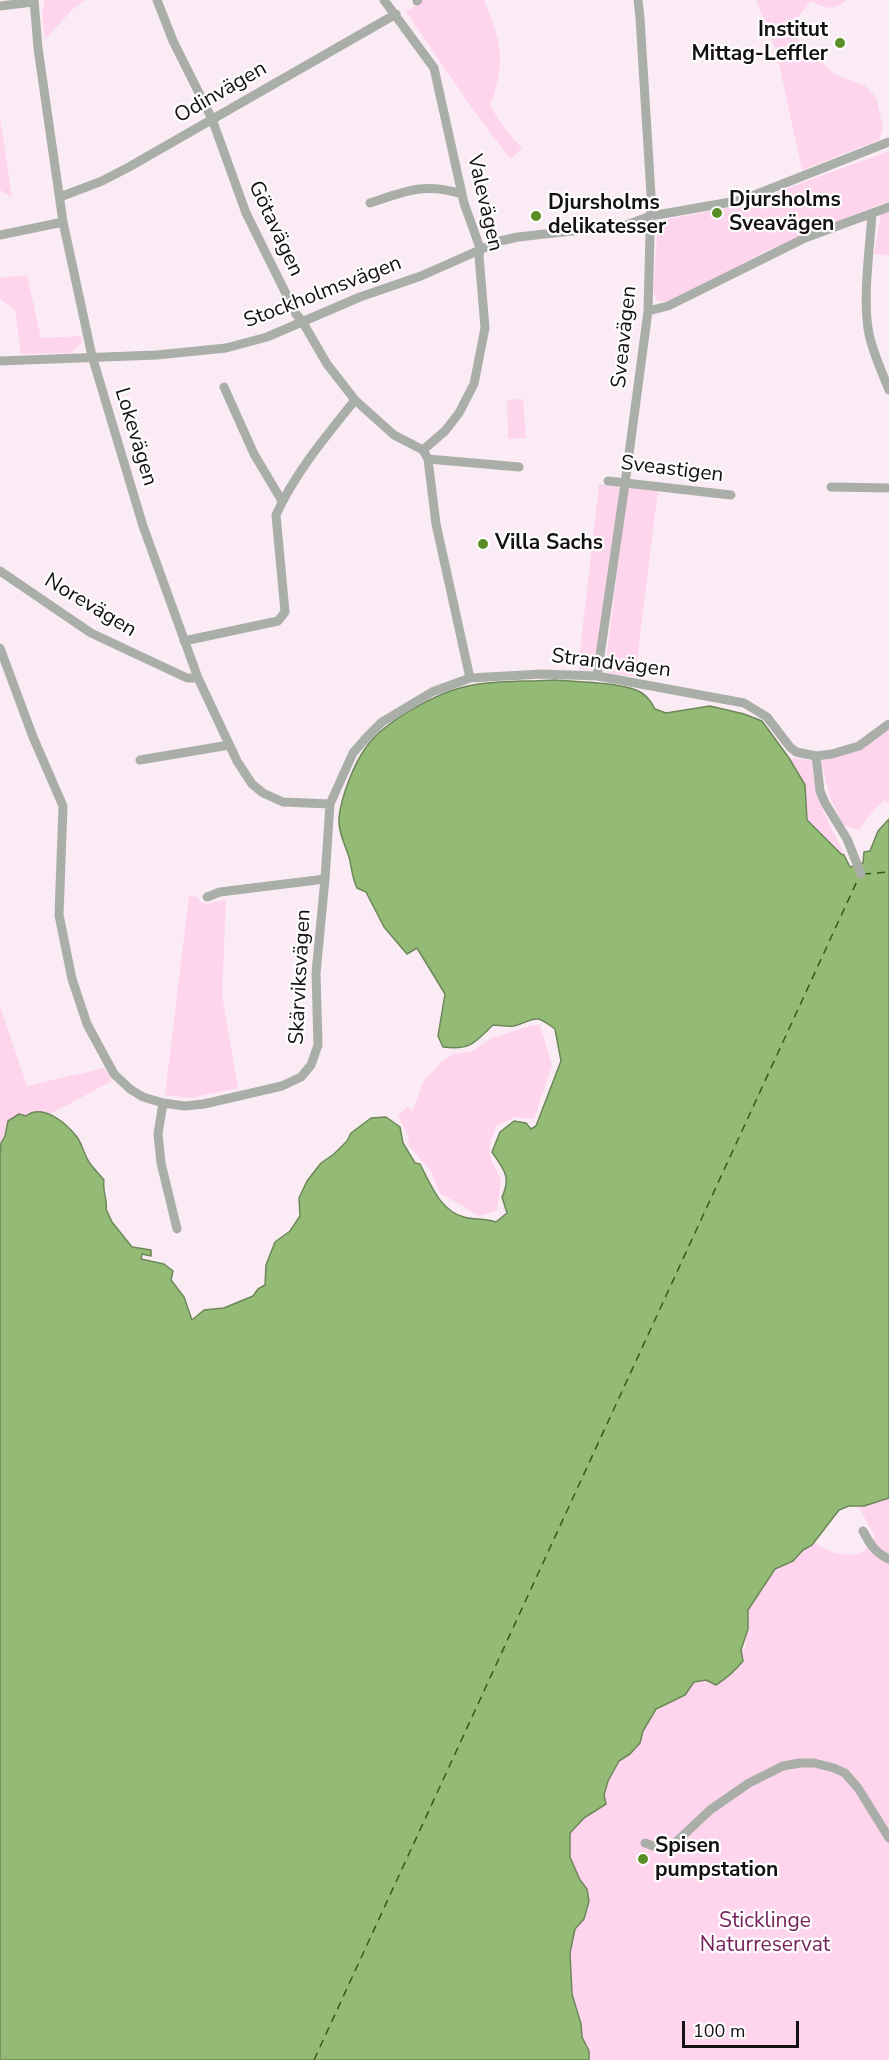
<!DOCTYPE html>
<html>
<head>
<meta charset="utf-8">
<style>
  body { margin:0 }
  #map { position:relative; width:889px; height:2060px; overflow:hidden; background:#fbebf4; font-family:"Nunito Sans",sans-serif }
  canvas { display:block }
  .scale { position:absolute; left:682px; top:2021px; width:117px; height:27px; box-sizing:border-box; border:3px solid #151013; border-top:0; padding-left:8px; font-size:18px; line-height:21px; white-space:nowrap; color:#151013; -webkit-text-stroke:4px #fdfdfd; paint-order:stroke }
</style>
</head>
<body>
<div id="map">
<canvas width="889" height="2060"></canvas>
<div class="scale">100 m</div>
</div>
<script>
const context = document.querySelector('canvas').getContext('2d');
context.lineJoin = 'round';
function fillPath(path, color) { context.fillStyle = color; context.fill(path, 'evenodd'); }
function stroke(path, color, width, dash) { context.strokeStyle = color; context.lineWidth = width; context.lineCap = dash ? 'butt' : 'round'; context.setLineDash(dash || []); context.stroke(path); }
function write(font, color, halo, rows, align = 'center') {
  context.font = font + ' "Nunito Sans",sans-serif'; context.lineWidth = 4.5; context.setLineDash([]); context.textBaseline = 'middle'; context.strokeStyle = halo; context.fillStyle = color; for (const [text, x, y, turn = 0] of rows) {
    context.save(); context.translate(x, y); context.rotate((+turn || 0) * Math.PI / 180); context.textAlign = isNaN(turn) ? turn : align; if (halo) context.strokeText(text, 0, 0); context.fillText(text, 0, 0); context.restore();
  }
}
const green = new Path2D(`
  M45 0H85L73 9 45 39 42 15Z
  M424 0H484C496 32 505 48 497 83 495 91 494 98 490 105L498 119 522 149 511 159 481 121 406 12Z
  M756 0H847C833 11 826 9 811 1L796 20 792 34 834 74 864 85 876 97 883 128 879 140 802 170 776 50Z
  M0 117 12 197 0 190Z
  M889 151V201L770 249 672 302 658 301 653 293 658 221 742 205Z
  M889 210V256L874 254 881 213Z
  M27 275 41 338 82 336 81 344 71 353 21 354 15 310 0 299V278Z
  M523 399 526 438 508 439 507 400Z
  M599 484 622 488 597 661 592 670H578Z
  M628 486 658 490 635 677 609 673 606 661Z
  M889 730V804L885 800 873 811 859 830 843 825 830 797 821 760 852 753Z
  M789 758 811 760C813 771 814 783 817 793 823 815 836 834 844 855H841L807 820 805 785Z
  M189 896 198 897 200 902 207 904 226 899 222 996 238 1088 191 1098 165 1095Z
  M0 1006 27 1086 104 1068 112 1081 50 1114C40 1111 35 1109 26 1116L18 1114 8 1121 5 1136 1 1143 0 1155Z
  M533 1025H540L552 1066 534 1119 515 1117 496 1126 489 1147 492 1162 501 1180 497 1210 479 1216 440 1193 430 1170 409 1146 408 1136 398 1116 407 1107 413 1110 423 1082 441 1062 453 1054 472 1051 492 1038Z
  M889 1497V2060H585L569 2004 566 1955 578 1875 570 1861V1855L567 1852 568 1827 603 1794V1783L644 1726 647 1725 652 1712 693 1681 707 1679 709 1682 717 1681 742 1654 741 1650 745 1648 748 1606 773 1568 812 1540C821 1550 848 1559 862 1552 867 1549 871 1542 875 1537L855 1500Z`);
const water = new Path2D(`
  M555 680C578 682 614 682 636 690 645 693 651 701 655 709L666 713 710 706 744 714 762 721 789 758 805 785 807 820 841 854 844 855 850 867 863 863 864 852 870 851 878 831 889 819V1498L864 1506H849L839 1510 812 1545 803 1550 793 1561 775 1569 748 1610V1629L741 1650 743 1661C735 1671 727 1678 716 1685L706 1680 694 1682 685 1695 656 1709 643 1731 640 1743 630 1754 619 1761 608 1781 604 1795 606 1804 584 1818 570 1833V1857L580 1880 587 1889 589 1901 584 1919 575 1929 570 1953 572 1994 581 2024 582 2037 589 2051V2060H0V1155L1 1143 5 1136 8 1121 19 1114 26 1116C43 1103 66 1123 77 1137 82 1144 84 1154 89 1162 93 1168 99 1174 104 1180 102 1192 108 1200 106 1209L112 1222 132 1247 151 1250V1256L142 1254 141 1259 164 1264 173 1271 171 1280 184 1297 192 1320 204 1310 224 1308 253 1296 258 1289 265 1285 266 1265 275 1242 290 1231 300 1216 299 1198 307 1181 321 1163 334 1154 347 1141 351 1133 371 1118 386 1117 400 1127 403 1143 415 1163 420 1164C430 1183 440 1211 464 1217 475 1220 485 1218 496 1222L507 1213 502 1197C512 1176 503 1169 492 1152L500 1132 514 1121 526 1123 531 1129 536 1126 561 1061 555 1029C532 1012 537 1020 514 1026 507 1027 499 1025 493 1025 473 1044 471 1050 443 1047L438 1036 445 994 417 948 407 954 384 927 366 892 357 888C352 878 352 868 349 857 345 845 338 831 339 818 341 797 354 763 367 746 385 721 438 692 468 686 496 680 527 682 555 680Z`);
const ferry = new Path2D(`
  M863 874 889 872
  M314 2060 858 879`);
const minor = new Path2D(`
  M34 0 38 48 63 222 92 356 143 526 198 678 237 761 252 784 263 793 283 802 330 804
  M157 0 173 41 212 119 246 213 296 314 302 321 327 364 355 400 394 435 423 450 428 459 436 524 470 678
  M384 0 434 68 464 203 480 248 479 256 485 328 474 384 459 413 445 431 423 450
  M417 1 418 0
  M0 6 33 2
  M60 197 102 181 129 167 396 14
  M370 203C406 191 424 182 462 194
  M872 213C870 249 862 299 869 334 873 353 882 372 889 390
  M0 235 63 222
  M648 311 668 306 805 238 889 207
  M0 361 157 355 226 348 267 337 360 297 421 276 500 241 518 237 626 225 651 216 742 200 889 142
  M224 387 254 454 282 501
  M428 459 519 467
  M608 481 731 495
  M831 487 889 488
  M0 571 91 633 187 678H198
  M184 641 278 621 285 612 276 515C295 473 326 436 355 400
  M0 648 33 737 63 806 59 915 72 979 87 1024 114 1074 130 1089 143 1097 163 1103 185 1106 204 1104 282 1086 301 1077 311 1065 318 1045 316 973 325 879 330 804 353 753 366 738 382 722 432 692 470 678 542 674 597 676 744 703 767 717 790 747 796 752 816 756 832 754 859 746 889 724
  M597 676 625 484 648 311 651 195 640 18 638 0
  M816 756 820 791 825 803 847 839 861 874
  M140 760 229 745
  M207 897 220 892 325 879
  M163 1103 158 1134 161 1163 177 1229
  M863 1531C870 1544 875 1553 889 1559
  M645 1843 659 1848 673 1845 710 1810 749 1783 783 1766 800 1763H814L834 1768 845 1773 858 1788 889 1838`);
const markers = [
  [840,43,6,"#598e26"],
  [717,213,6,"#598e26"],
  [536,216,6,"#598e26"],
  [483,544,6,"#598e26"],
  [643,1859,6,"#598e26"]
];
const poiNames = [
  ["Institut",828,31,"right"],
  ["Mittag-Leffler",828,55,"right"],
  ["Djursholms",729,201],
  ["Sveavägen",729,225],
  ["Djursholms",548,204],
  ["delikatesser",548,228],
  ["Villa Sachs",495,544],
  ["Spisen",655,1847],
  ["pumpstation",655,1871]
];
const streetNames = [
  ["Odinvägen",221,93,-30],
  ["Valevägen",484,203,77],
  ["Götavägen",275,229,65],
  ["Stockholmsvägen",323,293,-21],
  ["Sveavägen",625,337,-84],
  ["Lokevägen",135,437,73],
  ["Sveastigen",672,470,7],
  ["Norevägen",90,606,31],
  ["Strandvägen",611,664,7],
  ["Skärviksvägen",301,977,-87]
];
const parkNames = [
  ["Sticklinge",765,1922],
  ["Naturreservat",765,1946]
];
fillPath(green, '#fed5ed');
fillPath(water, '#93bb76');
stroke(water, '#6d8858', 1.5);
stroke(ferry, '#375b13', 1.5, [8, 6]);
stroke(minor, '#aaaea8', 9);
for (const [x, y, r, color] of markers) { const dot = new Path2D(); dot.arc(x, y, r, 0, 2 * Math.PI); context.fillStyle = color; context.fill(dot); stroke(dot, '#fdfdfd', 2); }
write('bold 21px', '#151013', '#fdfdfd', poiNames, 'left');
write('21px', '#151013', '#fdfdfd', streetNames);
write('21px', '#77225c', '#fdfdfd', parkNames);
</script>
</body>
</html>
